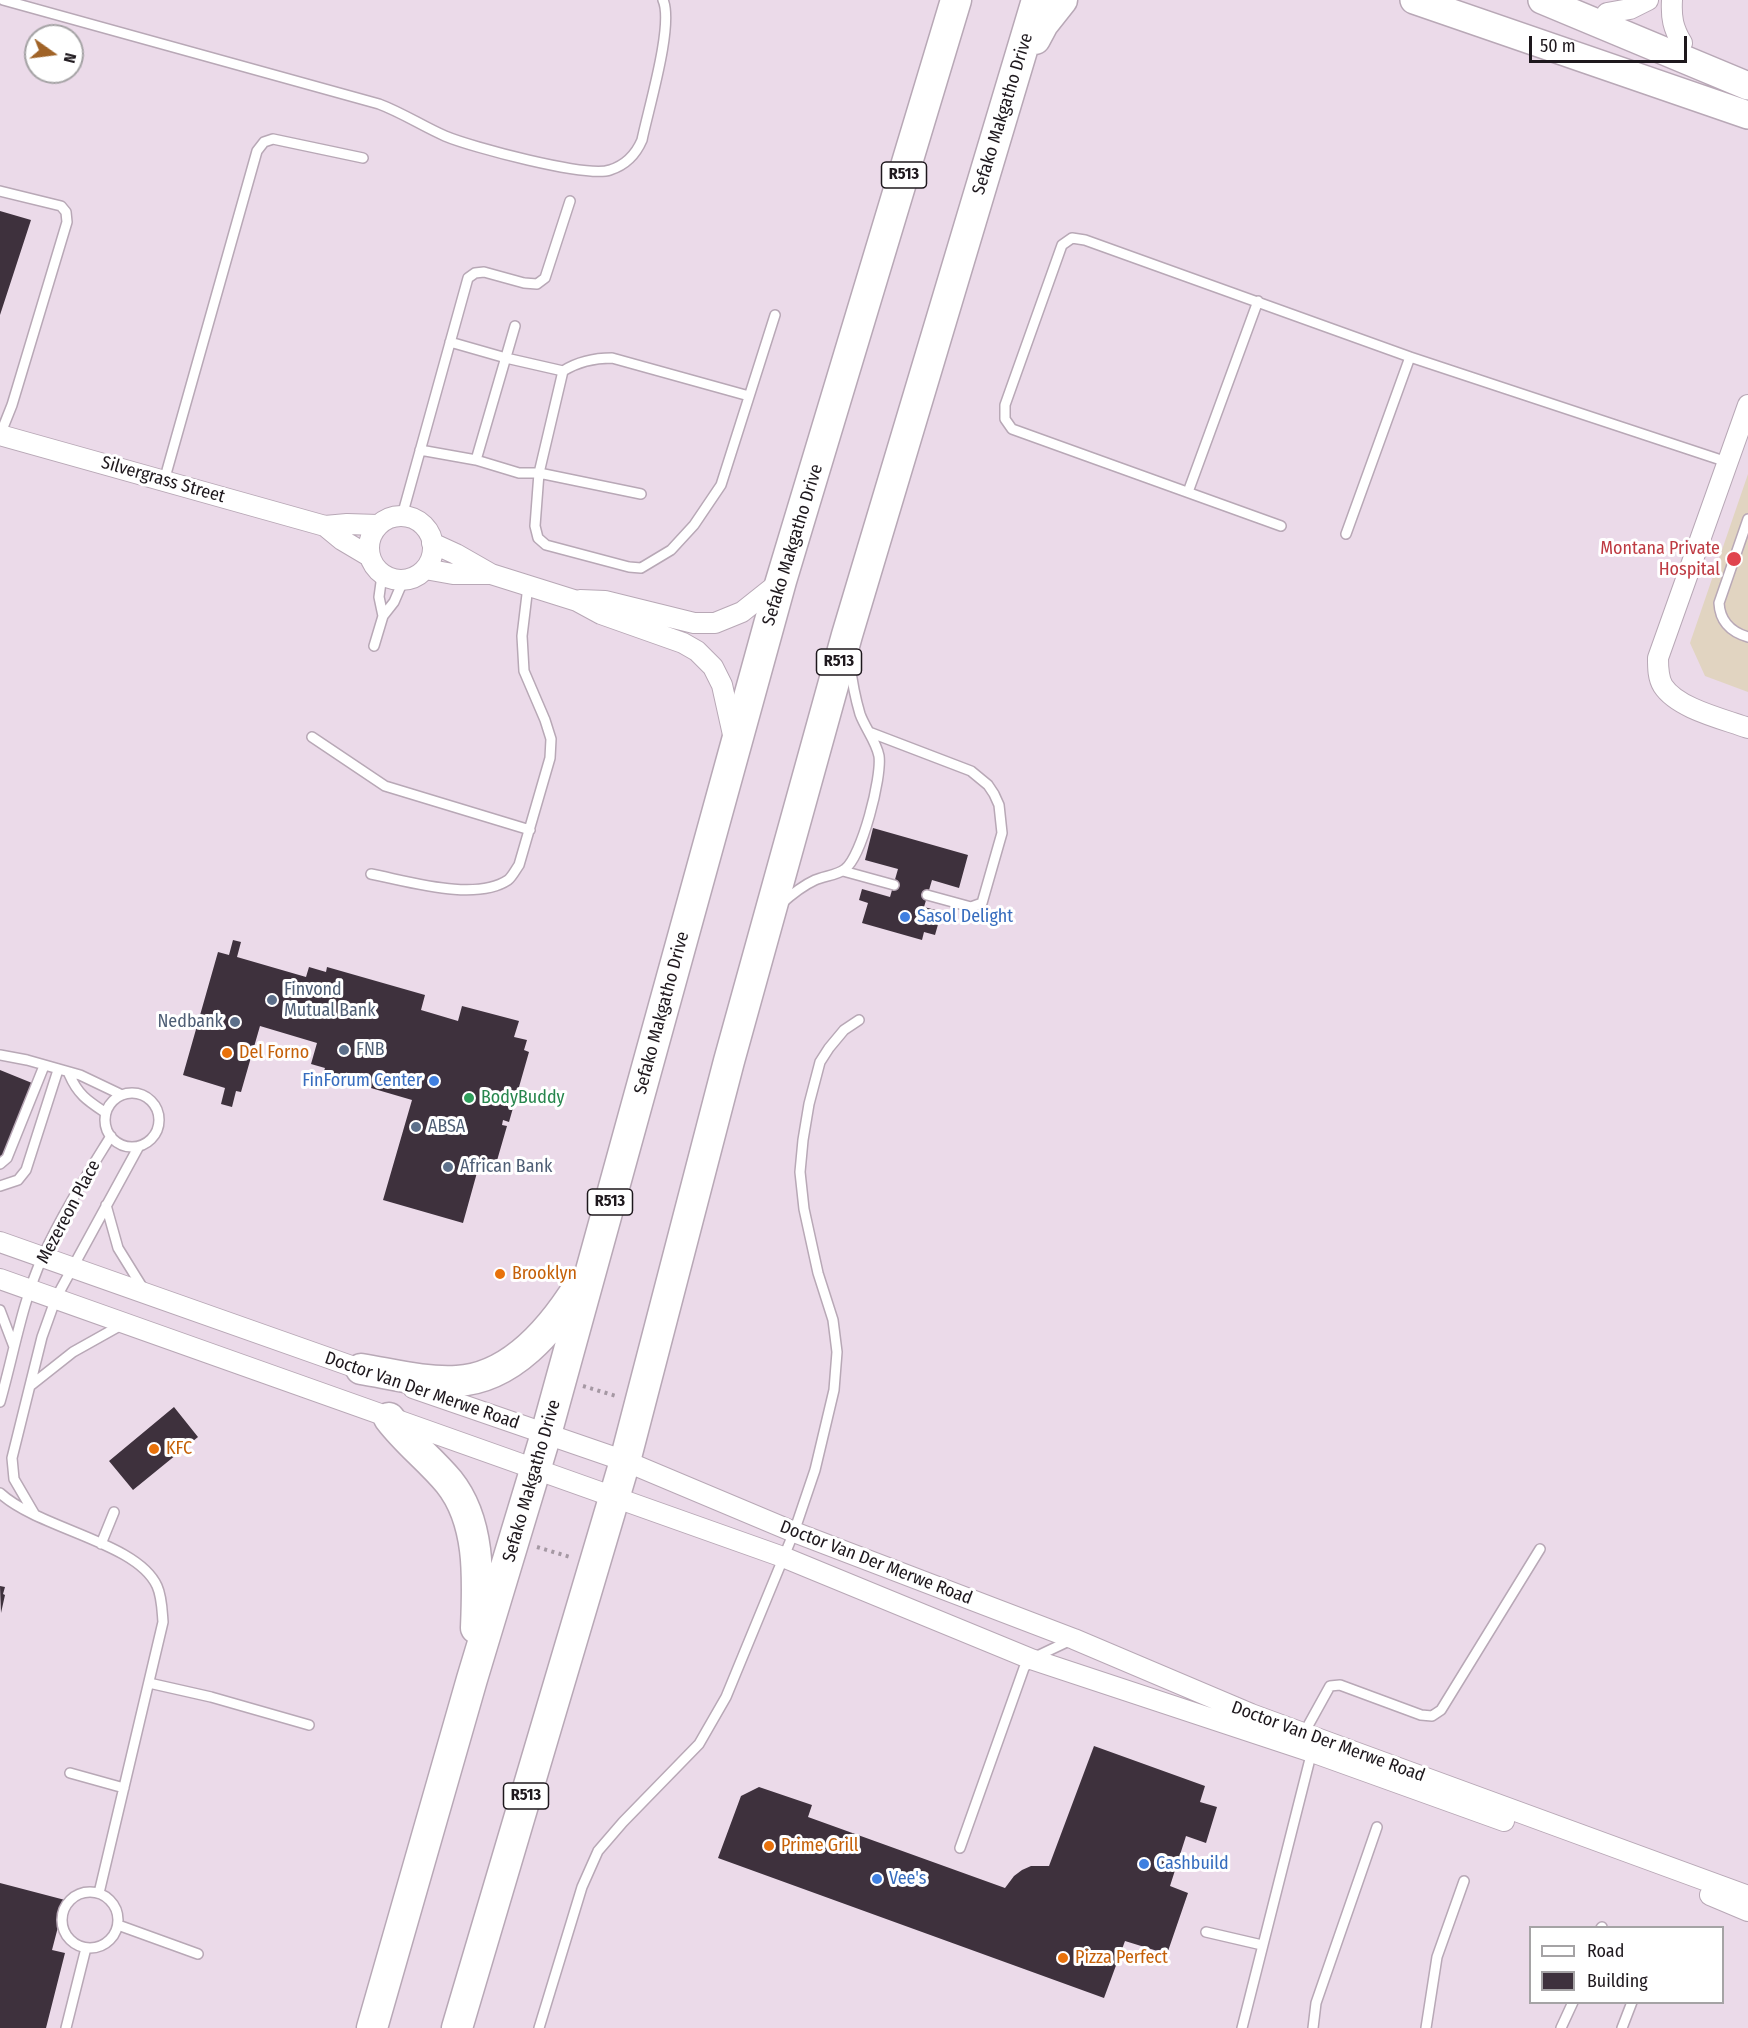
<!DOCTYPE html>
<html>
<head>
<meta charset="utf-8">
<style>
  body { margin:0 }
  #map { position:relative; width:1748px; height:2028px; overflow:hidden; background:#ebdae9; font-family:"Fira Sans Condensed",sans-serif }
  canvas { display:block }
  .legend { position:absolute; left:1529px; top:1926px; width:195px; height:78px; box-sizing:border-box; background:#fff; border:2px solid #a5a3a5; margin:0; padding:8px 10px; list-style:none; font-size:18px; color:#1e181d }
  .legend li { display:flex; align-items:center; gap:12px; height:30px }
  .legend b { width:30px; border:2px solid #a5a3a5 }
  .north { position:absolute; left:24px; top:24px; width:60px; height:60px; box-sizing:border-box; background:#fff; border:2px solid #a5a3a5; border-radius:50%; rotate:104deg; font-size:16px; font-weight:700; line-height:24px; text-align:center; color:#1e181d }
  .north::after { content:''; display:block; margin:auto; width:21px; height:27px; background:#a06327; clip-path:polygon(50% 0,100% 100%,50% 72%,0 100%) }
  .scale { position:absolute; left:1529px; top:36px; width:158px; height:27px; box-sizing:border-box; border:3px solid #1e181d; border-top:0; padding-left:8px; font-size:18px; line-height:21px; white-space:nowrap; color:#1e181d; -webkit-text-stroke:4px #fff; paint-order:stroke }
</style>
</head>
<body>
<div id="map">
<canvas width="1748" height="2028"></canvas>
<ul class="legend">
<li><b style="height:8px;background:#fff"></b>Road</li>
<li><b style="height:16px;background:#3e313d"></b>Building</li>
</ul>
<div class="north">N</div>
<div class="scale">50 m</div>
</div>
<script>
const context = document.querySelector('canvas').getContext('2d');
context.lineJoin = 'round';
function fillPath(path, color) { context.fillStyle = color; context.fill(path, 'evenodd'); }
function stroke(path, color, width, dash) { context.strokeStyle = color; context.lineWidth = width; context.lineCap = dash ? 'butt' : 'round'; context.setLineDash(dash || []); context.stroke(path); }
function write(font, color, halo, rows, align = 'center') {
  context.font = font + ' "Fira Sans Condensed",sans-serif'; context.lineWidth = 6; context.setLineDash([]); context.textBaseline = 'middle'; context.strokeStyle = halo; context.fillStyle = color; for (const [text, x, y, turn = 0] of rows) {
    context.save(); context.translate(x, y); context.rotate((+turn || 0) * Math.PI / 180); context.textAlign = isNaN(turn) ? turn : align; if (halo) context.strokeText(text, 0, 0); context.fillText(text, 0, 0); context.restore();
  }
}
const medical = new Path2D(`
  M1748 474V692L1705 676 1690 643Z`);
const building = new Path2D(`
  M0 211 31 220 0 315Z
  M873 828 968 855 959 888 932 880 924 907 947 913 944 922 939 921 935 935 924 932 922 940 862 923 868 903 859 900 862 889 890 897 898 869 865 860Z
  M233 940 241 942 237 957 306 977 309 967 326 972 327 967 425 995 421 1010 458 1021 462 1006 519 1021 514 1037 527 1040 524 1050 529 1052 509 1122 503 1120 502 1125 507 1126 496 1164 493 1163 490 1172 478 1169 463 1223 383 1200 412 1100 323 1074 325 1068 311 1064 317 1043 260 1026 241 1092 236 1091 232 1107 221 1104 225 1088 183 1075 218 952 229 955Z
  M0 1070 32 1083 0 1161Z
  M174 1407 198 1437 133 1490 109 1461Z
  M0 1586 5 1587 3 1594 5 1595 1 1613Z
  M1094 1746 1205 1786 1200 1802 1217 1807 1206 1843 1186 1836 1170 1886 1188 1893 1167 1954 1125 1941 1104 1998 718 1858 741 1796 759 1787 812 1805 808 1817 1005 1888 1014 1876 1022 1870 1031 1866H1049Z
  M0 1883 65 1900 52 1950 65 1953 46 2028H0Z`);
const path = new Path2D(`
  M583 1386 616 1396
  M537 1547 570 1557`);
const service = new Path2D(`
  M3 0 379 104C403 113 422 126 445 136 471 147 587 178 610 170 626 165 636 154 642 140 648 110 674 25 663 0
  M0 191 61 206 66 212 67 222 12 405 0 435
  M450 342 506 358 563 371
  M420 450 476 460 515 326
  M476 460 519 473H539L535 526 538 538 546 545 629 567 641 568 671 550 694 525 721 485 775 315
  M164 481 257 151 264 142 273 139 363 158
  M1188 492 1258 301
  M641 494 539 473 563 371C579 361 594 358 612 358L749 396
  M402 516 468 278 475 273 484 272 524 283 537 284 545 278 570 201
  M1748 519 1719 603C1720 622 1731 632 1748 637
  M1281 526 1012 429 1005 419V405L1062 245 1072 238 1085 240 1410 357 1727 462
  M1346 534 1410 357
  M382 575 379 597 383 616
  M374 646 383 616 394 602 403 581
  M869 732 971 771 988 785 994 794 999 805 1002 833 982 903 971 907 927 895
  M312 737 385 786 530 830
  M843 871 894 885
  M371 874C408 881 475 902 508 880 512 877 516 869 519 865L550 758 551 739 545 720 524 671 522 636 528 586
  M781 904C791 895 802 886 815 880 824 876 838 875 845 869 862 856 882 777 879 756 876 741 865 728 860 714 855 697 852 681 850 664
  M0 1055 27 1060 80 1075 122 1095
  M69 1074C78 1095 88 1101 106 1113
  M105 1120a27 27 0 1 1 54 0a27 27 0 1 1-54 0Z
  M0 1164 7 1158 44 1066
  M0 1186 18 1180 26 1170 58 1070
  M106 1205 118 1248 144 1290
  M0 1310 14 1347
  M30 1386 73 1352 123 1324
  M0 1402C14 1353 22 1302 43 1256 62 1214 87 1175 111 1136
  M0 1493C39 1529 137 1542 157 1586 162 1597 162 1610 163 1622L99 1893
  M35 1515 14 1479 12 1458 42 1337 56 1298 139 1146
  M101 1544 114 1512
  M149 1683 211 1697 309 1725
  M1304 1733 1330 1686 1340 1685 1421 1715 1432 1716 1441 1710 1540 1549
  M70 1773 124 1788
  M960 1848 1024 1668 1031 1659 1071 1640
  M62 1920a28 28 0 1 1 56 0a28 28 0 1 1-56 0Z
  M118 1925 198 1954
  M1601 1928 1602 1927
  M1206 1932 1262 1945
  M66 2028 86 1948
  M539 2028 582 1887 598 1851 623 1822 699 1744 726 1697 794 1532 815 1470 834 1390 837 1352 833 1320 818 1273 804 1209 800 1172 803 1140 809 1104 820 1062 829 1048 844 1030 859 1020
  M1242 2028 1312 1751
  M1313 2028 1316 2003 1377 1827
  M1426 2028 1437 1957 1464 1881
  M1561 2028 1573 2002
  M1622 2028 1632 2002`);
const minor = new Path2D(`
  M1672 0C1671 18 1673 28 1682 43
  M1607 13 1630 9 1648 0
  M1748 405 1658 658C1658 668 1658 678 1663 686 1678 709 1724 719 1748 728
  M0 435 325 526 347 524 378 525
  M369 548a32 32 0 1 1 64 0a32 32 0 1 1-64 0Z
  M325 526 342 540 369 556
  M432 543 456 554 491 574 577 601 601 614 683 643 697 651 713 667 722 685 734 739
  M425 569 453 574H491
  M580 600 605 601 694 623H715L742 612 781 581
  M0 1242 371 1373
  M0 1279 783 1557 1031 1659 1312 1752 1504 1821
  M413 1388 625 1461 794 1532 1074 1639 1251 1714 1748 1896
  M1710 1895 1748 1911`);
const secondary = new Path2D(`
  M1414 0 1748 115
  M1542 0 1748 86`);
const primary = new Path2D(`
  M1035 39 1043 24 1062 0
  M361 1369C392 1374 425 1383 457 1381 512 1378 552 1329 579 1286
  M389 1418C407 1442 430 1459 449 1482 481 1522 478 1579 476 1628
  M372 2028 472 1679 546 1434 781 581 956 0
  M457 2028 625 1461 729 1061 847 635 1037 0`);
const markers = [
  [1734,559,8,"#e0444e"],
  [905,917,6,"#3f7fe0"],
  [272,1000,6,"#5c6f8a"],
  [235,1022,6,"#5c6f8a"],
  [344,1050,6,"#5c6f8a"],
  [227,1053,6,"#e8710a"],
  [434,1081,6,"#3f7fe0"],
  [469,1098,6,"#2e9e5b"],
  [416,1127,6,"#5c6f8a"],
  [448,1167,6,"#5c6f8a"],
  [500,1274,6,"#e8710a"],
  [154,1449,6,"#e8710a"],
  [769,1846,6,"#e8710a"],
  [1144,1864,6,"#3f7fe0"],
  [877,1879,6,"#3f7fe0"],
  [1063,1958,6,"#e8710a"]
];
const shields = [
  [904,175,45],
  [839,662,45],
  [610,1202,45],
  [526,1796,45]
];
const shieldNames = [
  ["R513",904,175],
  ["R513",839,662],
  ["R513",610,1202],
  ["R513",526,1796]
];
const streetNames = [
  ["Sefako Makgatho Drive",1003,114,-73],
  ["Silvergrass Street",163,480,16],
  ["Sefako Makgatho Drive",793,545,-73],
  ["Sefako Makgatho Drive",662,1013,-75],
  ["Mezereon Place",69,1212,-62],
  ["Doctor Van Der Merwe Road",422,1391,19],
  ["Sefako Makgatho Drive",532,1481,-74],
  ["Doctor Van Der Merwe Road",876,1563,21],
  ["Doctor Van Der Merwe Road",1328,1742,20]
];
const healthNames = [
  ["Montana Private",1720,549],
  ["Hospital",1720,570]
];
const shopNames = [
  ["Sasol Delight",917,917],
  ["FinForum Center",422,1081,"right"],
  ["Cashbuild",1156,1864],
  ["Vee's",889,1879]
];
const serviceNames = [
  ["Finvond",284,990],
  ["Mutual Bank",284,1011],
  ["Nedbank",223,1022,"right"],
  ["FNB",356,1050],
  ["ABSA",428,1127],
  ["African Bank",460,1167]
];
const foodNames = [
  ["Del Forno",239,1053],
  ["Brooklyn",512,1274],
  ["KFC",166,1449],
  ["Prime Grill",781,1846],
  ["Pizza Perfect",1075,1958]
];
const leisureNames = [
  ["BodyBuddy",481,1098]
];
fillPath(medical, '#e1d4c1');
fillPath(building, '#3e313d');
stroke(service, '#b8a8b6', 12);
stroke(minor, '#b8a8b6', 22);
stroke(secondary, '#b8a8b6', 30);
stroke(primary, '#b8a8b6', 33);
stroke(path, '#a598a3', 4, [3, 4.5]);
stroke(service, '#fff', 9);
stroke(minor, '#fff', 20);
stroke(secondary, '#fff', 27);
stroke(primary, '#fff', 30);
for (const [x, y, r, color] of markers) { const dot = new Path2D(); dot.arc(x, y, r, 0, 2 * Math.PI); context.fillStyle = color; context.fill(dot); stroke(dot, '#fff', 2); }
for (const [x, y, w] of shields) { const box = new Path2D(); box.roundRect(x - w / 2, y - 13, w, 26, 4.5); context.fillStyle = '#fff'; context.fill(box); stroke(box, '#1e181d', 1.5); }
write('bold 16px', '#1e181d', null, shieldNames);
write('18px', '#1e181d', '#fff', streetNames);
write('18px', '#be3a42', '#fff', healthNames, 'right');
write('18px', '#366cbe', '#fff', shopNames, 'left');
write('18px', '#4e5e75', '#fff', serviceNames, 'left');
write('18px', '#c56008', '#fff', foodNames, 'left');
write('18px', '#27864d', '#fff', leisureNames, 'left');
</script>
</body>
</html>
